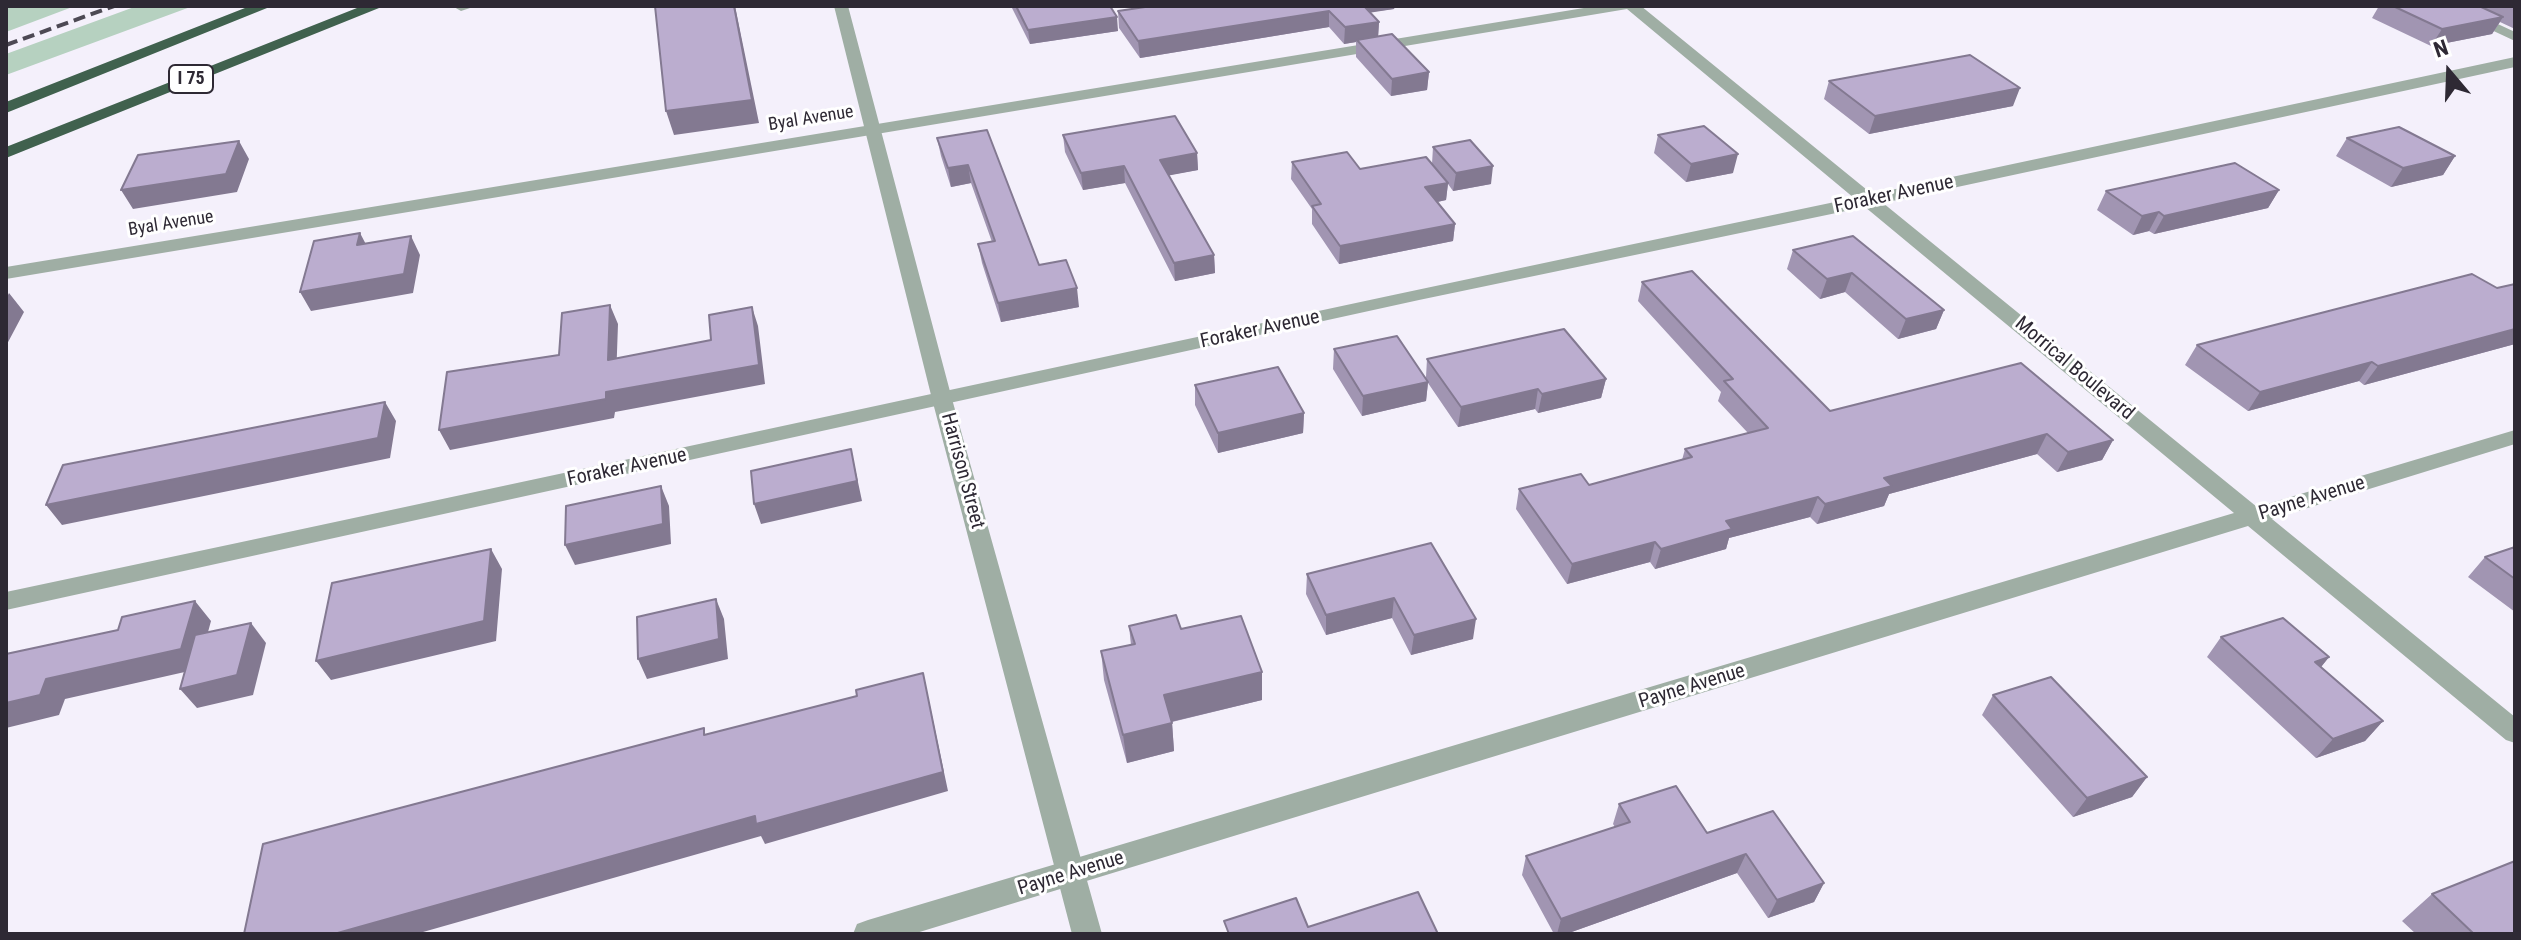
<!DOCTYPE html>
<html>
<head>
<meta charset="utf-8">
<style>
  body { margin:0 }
  #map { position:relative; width:2521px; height:940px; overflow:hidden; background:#f4f0fb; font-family:"Roboto Condensed",sans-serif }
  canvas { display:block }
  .frame { position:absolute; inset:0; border:8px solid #2e2934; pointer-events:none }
  .north { position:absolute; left:2409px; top:32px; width:80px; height:80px; -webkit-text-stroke:6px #fff; paint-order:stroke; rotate:341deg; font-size:22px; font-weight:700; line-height:32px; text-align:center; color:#2e2934 }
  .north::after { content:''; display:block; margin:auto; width:28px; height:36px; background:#2e2934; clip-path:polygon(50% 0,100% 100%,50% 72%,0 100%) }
</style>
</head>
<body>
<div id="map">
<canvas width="2521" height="940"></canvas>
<div class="frame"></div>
<div class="north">N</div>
</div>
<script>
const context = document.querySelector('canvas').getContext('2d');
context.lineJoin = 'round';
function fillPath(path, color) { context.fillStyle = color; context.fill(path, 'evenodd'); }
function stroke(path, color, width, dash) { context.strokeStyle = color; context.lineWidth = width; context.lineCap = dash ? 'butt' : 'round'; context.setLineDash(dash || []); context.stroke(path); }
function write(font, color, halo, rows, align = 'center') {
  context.font = font + ' "Roboto Condensed",sans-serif'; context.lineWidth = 6; context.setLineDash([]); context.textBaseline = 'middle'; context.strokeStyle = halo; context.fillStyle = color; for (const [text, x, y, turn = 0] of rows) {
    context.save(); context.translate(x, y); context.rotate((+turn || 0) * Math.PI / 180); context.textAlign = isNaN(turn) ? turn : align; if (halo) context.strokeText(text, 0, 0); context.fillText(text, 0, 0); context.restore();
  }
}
const green = new Path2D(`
  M6 6H75L6 32Z
  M137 6H193L6 75V54Z`);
const minor = new Path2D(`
  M476 6 461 11 454 7 455 6Z
  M1596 6H1641L1872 194 2515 57V67L1883 203 2257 507 2515 430V444L2272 519 2515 717V743L2506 740 2248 526 913 934H853L857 924 868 920 2234 513 1865 207 1419 300 6 610V592C622 462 1238 326 1854 198L1627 9 6 279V267Z
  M2440 6H2459L2515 32V41Z`);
const tertiary = new Path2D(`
  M834 6H848L952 399 1102 934H1072L932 399Z`);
const motorway = new Path2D(`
  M250 6H272L6 113V102Z
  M362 6H384L6 158V147Z`);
const rail = new Path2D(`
  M6 45 114 6`);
const wall = new Path2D(`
  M1011 6H1110L1118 31 1030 44Z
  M1152 6H1395L1394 9 1370 12 1379 22 1378 36 1429 72 1427 90 1391 96 1356 57V42L1344 44 1329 27 1140 58 1119 28 1118 11Z
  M2379 6H2515V29L2500 22 2492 34 2431 46 2372 18Z
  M1829 81 2013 106 1869 134 1824 99Z
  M987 130 1039 265 1079 307 1001 322 982 263 978 244 992 242 971 183 951 187 941 156 937 138Z
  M1063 135 1197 153 1198 170 1169 175 1214 255 1215 273 1175 281 1125 183 1083 190 1065 152Z
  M1658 135 1733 173 1686 182 1654 153Z
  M2347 138 2455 156 2443 175 2391 187 2336 156Z
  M1433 147 1491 184 1453 191 1448 184 1446 200 1437 202 1455 224 1453 241 1339 264 1312 224V209L1291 179 1292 162 1360 169 1432 164Z
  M2279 190 2268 208 2154 234 2149 231 2133 235 2097 210 2106 191Z
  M1793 250 1944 310 1936 329 1898 339 1845 292 1820 299 1787 269Z
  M1642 282 1830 411 2113 440 2102 460 2057 472 2037 454 1889 494 1884 506 1817 524 1810 517 1729 538 1726 549 1655 569 1650 562 1567 584 1516 509 1519 489 1589 485 1682 460 1685 449 1748 433 1718 401 1721 392 1638 301Z
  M2515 284V344L2364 385 2359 381 2248 411 2185 365 2197 345 2497 288Z
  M1334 349 1426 377 1427 359 1606 379 1601 398 1538 413 1535 409 1458 427 1428 383 1426 401 1362 416 1333 369Z
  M1195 385 1304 413 1303 433 1218 453 1195 405Z
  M1431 543 1473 639 1411 655 1392 618 1326 635 1306 594 1307 574Z
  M2515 547V612L2468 577 2485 557Z
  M1129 626 1181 629 1262 672V700L1172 722 1174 751 1127 763 1104 680 1101 651 1131 645Z
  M2221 637 2329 657 2321 667 2383 721 2365 741 2316 758 2207 657Z
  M1993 695 2147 777 2132 797 2073 817 1982 715Z
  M1619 804 1707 833 1824 883 1814 902 1768 918 1737 873 1566 934H1554L1522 875 1526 856 1615 827 1613 824Z
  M2432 894 2515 934H2416L2402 921Z`);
const shadedWall = new Path2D(`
  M734 6H735L759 123 674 135 666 111Z
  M1356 6H1395L1394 9 1355 15Z
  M1329 11V27L1140 58 1138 41Z
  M1117 17 1118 31 1030 44 1028 30Z
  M2503 17 2492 34 2431 46 2442 29Z
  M1379 22 1378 39 1357 40 1356 42 1344 44 1345 27Z
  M1429 72 1427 90 1391 96 1392 79Z
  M2020 88 2013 106 1869 134 1875 116Z
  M239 141 249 159 237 192 133 209 121 190Z
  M1197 153 1198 170 1161 177 1160 160Z
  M1738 154 1733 173 1686 182 1691 164Z
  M2455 156 2443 175 2391 187 2403 168Z
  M968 165 971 183 951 187 948 168Z
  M1124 166 1125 183 1083 190 1081 173Z
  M1493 166 1491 184 1453 191 1456 173Z
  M1448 183 1446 200 1424 205 1425 187Z
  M2279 190 2268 208 2154 234 2164 216Z
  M2159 212 2149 231 2133 235 2142 216Z
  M1455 224 1453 241 1339 264 1340 246Z
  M360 233 370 252 357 245Z
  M411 236 420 255 413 293 311 311 300 292Z
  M1214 255 1215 273 1175 281 1174 263Z
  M1852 273 1845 292 1820 299 1827 279Z
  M1077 288 1079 307 1001 322 998 303Z
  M9 293 24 312 6 346V299Z
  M610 305 618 324 616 380 608 360Z
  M752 307 758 326 765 384 615 412 614 418 450 450 439 430 606 392 759 365Z
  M1944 310 1936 329 1898 339 1906 319Z
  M2515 329V344L2364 385 2378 366Z
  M2372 362 2359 381 2248 411 2260 392Z
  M1606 379 1601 398 1538 413 1542 394Z
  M1428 382 1426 401 1362 416 1363 396Z
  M1538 389 1535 409 1458 427 1461 407Z
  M385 402 396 421 390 458 62 525 46 505Z
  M1304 413 1303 433 1218 453V433Z
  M2047 434 2037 454 1889 494 1884 506 1817 524 1825 504 1884 478Z
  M2113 440 2102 460 2057 472 2068 452Z
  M851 449 862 501 761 524 754 504Z
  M661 486 669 506 671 544 575 565 565 545Z
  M1818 497 1810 517 1729 538 1726 549 1655 569 1661 549 1726 521Z
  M1655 542 1650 562 1567 584 1572 564Z
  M491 549 502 569 496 641 331 680 316 661Z
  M1394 598 1392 618 1326 635V615Z
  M716 599 724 619 728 659 647 679 638 659Z
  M195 601 211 621 198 669 65 699 59 715 6 728V703L46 679Z
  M1476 619 1473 639 1411 655 1414 635Z
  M251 623 266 643 253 695 197 708 180 689Z
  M2329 657 2313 677 2315 662Z
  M1262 672V700L1166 723 1164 695Z
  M923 673 948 791 765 844 761 836 416 934H334Z
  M2383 721 2365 741 2316 758 2333 739Z
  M1172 723 1174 751 1127 763 1123 735Z
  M2147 777 2132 797 2073 817 2087 798Z
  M1746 854 1737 873 1566 934H1557L1561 919Z
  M1824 883 1814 902 1768 918 1777 900Z`);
const building = new Path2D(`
  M655 6H734L752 100 666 111Z
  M1016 6H1110L1117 17 1028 30Z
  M1152 6H1364L1379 22 1345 27 1329 11 1138 41 1118 11Z
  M2393 6H2479L2503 17 2442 29Z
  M1392 34 1429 72 1392 79 1357 40Z
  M1970 55 2020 88 1875 116 1829 81Z
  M1175 116 1197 153 1160 160 1214 255 1174 263 1124 166 1081 173 1063 135Z
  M1704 126 1738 154 1691 164 1658 135Z
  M2399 127 2455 156 2403 168 2347 138Z
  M987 130 1039 265 1066 260 1077 288 998 303 978 244 995 241 968 165 948 168 937 138Z
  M1470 140 1493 166 1456 173 1433 147Z
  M239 141 226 174 121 190 138 155Z
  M1347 152 1360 169 1426 157 1448 183 1425 187 1455 224 1340 246 1312 206 1321 204 1292 162Z
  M2235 163 2279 190 2164 216 2159 212 2142 216 2106 191Z
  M360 233 357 245 411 236 404 274 300 292 314 241Z
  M1853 236 1944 310 1906 319 1852 273 1827 279 1793 250Z
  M1692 271 1830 411 2021 363 2113 440 2068 452 2047 434 1884 478 1892 486 1825 504 1818 497 1726 521 1732 529 1661 549 1655 542 1572 564 1519 489 1581 474 1589 485 1692 457 1685 449 1768 428 1724 381 1733 379 1642 282Z
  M2472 274 2497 288 2515 284V329L2378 366 2372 362 2260 392 2197 345Z
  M610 305 608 360 711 340 709 315 752 307 759 365 606 392V399L439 430 447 372 559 355 562 313Z
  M1564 329 1606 379 1542 394 1538 389 1461 407 1427 359Z
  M1397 336 1428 382 1363 396 1334 349Z
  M1278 367 1304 413 1218 433 1195 385Z
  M385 402 378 438 46 505 63 465Z
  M851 449 857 481 754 504 751 471Z
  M661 486 663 524 565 545 566 506Z
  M1431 543 1476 619 1414 635 1394 598 1326 615 1307 574Z
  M2515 547V579L2485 557Z
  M491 549 484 621 316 661 332 583Z
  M716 599 719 639 638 659 637 617Z
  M195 601 181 649 46 679 40 695 6 703V654L118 630 122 617Z
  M1176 615 1181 629 1241 616 1262 672 1164 695 1172 723 1123 735 1101 651 1135 644 1129 626Z
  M2283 618 2329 657 2315 662 2383 721 2333 739 2221 637Z
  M251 623 237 675 180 689 195 635Z
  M923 673 943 772 756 824 755 816 334 934H244L263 844 704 728V735L857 696 856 690Z
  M2051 677 2147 777 2087 798 1993 695Z
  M1676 786 1707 833 1773 811 1824 883 1777 900 1746 854 1561 919 1526 856 1630 822 1619 804Z
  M2515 861V934H2474L2432 894Z
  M1418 892 1438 934H1229L1224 921 1296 898 1308 927Z`);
const shields = [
  [191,79,44]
];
const shieldNames = [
  ["I 75",191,79]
];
const farStreetnames = [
  ["Byal Avenue",811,119,-9],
  ["Byal Avenue",171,224,-9]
];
const streetNames = [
  ["Foraker Avenue",1894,195,-12],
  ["Foraker Avenue",1260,330,-12],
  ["Morrical Boulevard",2074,369,40],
  ["Foraker Avenue",627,468,-12],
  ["Harrison Street",962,471,75],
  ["Payne Avenue",2312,499,-17],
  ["Payne Avenue",1692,687,-17],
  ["Payne Avenue",1071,874,-17]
];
fillPath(green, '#b6d1c0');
fillPath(minor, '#9faea4');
fillPath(tertiary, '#9faea4');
fillPath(motorway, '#40614e');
stroke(rail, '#4d4954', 4, [12, 6]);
fillPath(wall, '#a195b2');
fillPath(shadedWall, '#837991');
fillPath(building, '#bbadcf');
stroke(building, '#837991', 2);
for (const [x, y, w] of shields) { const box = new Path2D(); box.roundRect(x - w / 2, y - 14, w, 28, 6); context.fillStyle = '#fff'; context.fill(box); stroke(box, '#2e2934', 2); }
write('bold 18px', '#2e2934', null, shieldNames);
write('18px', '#2e2934', '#fff', farStreetnames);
write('20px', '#2e2934', '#fff', streetNames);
</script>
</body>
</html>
